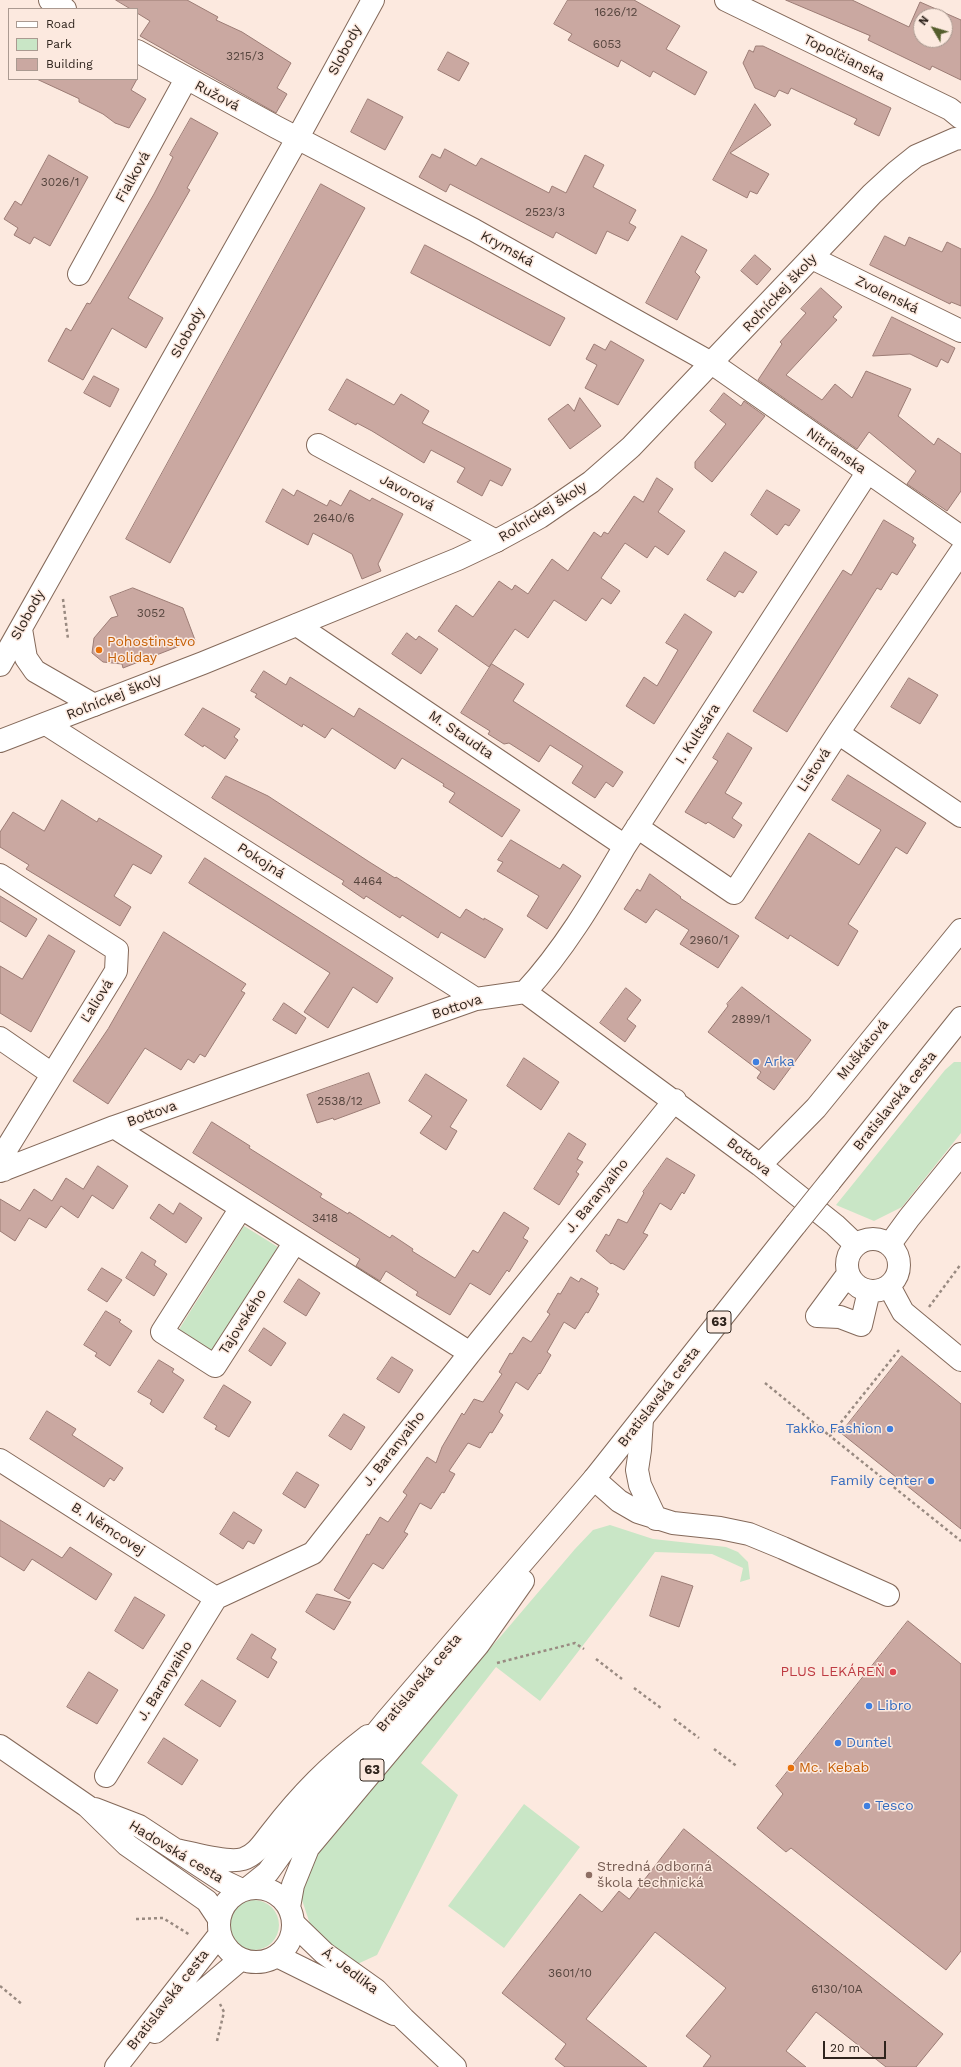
<!DOCTYPE html>
<html>
<head>
<meta charset="utf-8">
<style>
  body { margin:0 }
  #map { position:relative; width:961px; height:2067px; overflow:hidden; background:#fce9df; font-family:"Work Sans",sans-serif }
  canvas { display:block }
  .legend { position:absolute; left:8px; top:8px; width:130px; height:72px; box-sizing:border-box; background:#fce9df; border:1px solid #aa9a91; margin:0; padding:5px 7px; list-style:none; font-size:12px; color:#2f241d }
  .legend li { display:flex; align-items:center; gap:8px; height:20px }
  .legend b { width:20px; border:1px solid #aa9a91 }
  .north { position:absolute; left:913px; top:8px; width:40px; height:40px; box-sizing:border-box; background:#fce9df; border:1px solid #aa9a91; border-radius:50%; rotate:308deg; font-size:11px; font-weight:700; line-height:16px; text-align:center; color:#2f241d }
  .north::after { content:''; display:block; margin:auto; width:14px; height:18px; background:#545d2c; clip-path:polygon(50% 0,100% 100%,50% 72%,0 100%) }
  .scale { position:absolute; left:823px; top:2041px; width:63px; height:18px; box-sizing:border-box; border:2px solid #2f241d; border-top:0; padding-left:5px; font-size:12px; line-height:14px; white-space:nowrap; color:#2f241d; -webkit-text-stroke:3px #fce9df; paint-order:stroke }
</style>
</head>
<body>
<div id="map">
<canvas width="961" height="2067"></canvas>
<ul class="legend">
<li><b style="height:5px;background:#fff"></b>Road</li>
<li><b style="height:11px;background:#c9e6c6"></b>Park</li>
<li><b style="height:11px;background:#caa8a1"></b>Building</li>
</ul>
<div class="north">N</div>
<div class="scale">20 m</div>
</div>
<script>
const context = document.querySelector('canvas').getContext('2d');
context.lineJoin = 'round';
function fillPath(path, color) { context.fillStyle = color; context.fill(path, 'evenodd'); }
function stroke(path, color, width, dash) { context.strokeStyle = color; context.lineWidth = width; context.lineCap = dash ? 'butt' : 'round'; context.setLineDash(dash || []); context.stroke(path); }
function write(font, color, halo, rows, align = 'center') {
  context.font = font + ' "Work Sans",sans-serif'; context.lineWidth = 3; context.setLineDash([]); context.textBaseline = 'middle'; context.strokeStyle = halo; context.fillStyle = color; for (const [text, x, y, turn = 0] of rows) {
    context.save(); context.translate(x, y); context.rotate((+turn || 0) * Math.PI / 180); context.textAlign = isNaN(turn) ? turn : align; if (halo) context.strokeText(text, 0, 0); context.fillText(text, 0, 0); context.restore();
  }
}
const green = new Path2D(`
  M954 1062H961V1133L902 1207 874 1221 836 1205 945 1070Z
  M244 1226 281 1249 215 1354 178 1331Z
  M610 1525 653 1539 726 1547 738 1552 748 1562 750 1579 740 1582 743 1568 712 1554 655 1552 540 1701 496 1667 421 1763 458 1795 377 1955 353 1966 312 1930 301 1897 307 1870 346 1812 420 1725 501 1636 575 1549 593 1530Z
  M524 1804 580 1847 504 1948 448 1906Z
  M229 1925a25 25 0 1 1 50 0a25 25 0 1 1-50 0Z`);
const building = new Path2D(`
  M116 0H187L218 17 216 20 242 32 291 63 277 88 287 94 276 113 140 36 150 21 137 13V9H131Z
  M568 0H634L680 26 666 49 707 72 695 95 653 71 650 77 621 60 618 67 568 40 572 34 554 24Z
  M786 0H852L909 27 920 2 961 20V80L932 66 930 70 868 40 870 36ZM921 16H945V40H921Z
  M756 46H763L891 108 879 136 854 124 857 119 791 88 788 94 779 90 775 97 755 88 743 63 749 50 753 52Z
  M448 52 469 63 459 81 438 70Z
  M37 79H137L131 90 146 99 129 128 115 123 103 114 79 102V99Z
  M368 99 403 117 385 150 351 132Z
  M755 104 771 125 730 153 769 174 757 194 750 191 747 198 713 180Z
  M191 118 218 133 187 188 190 190 128 298 163 318 146 348 112 328 83 380 48 361 66 328 71 331 87 303 90 304 113 265 154 194 173 157 170 155Z
  M445 149 476 166 481 158 549 193 552 186 566 193 585 155 604 165 593 187 636 210 629 223 636 227 628 241 607 231 596 254 556 232 553 238 450 184 446 192 419 177 432 154 440 158Z
  M49 155 88 177 50 246 34 237 30 244 14 235 18 228 4 219 15 201 21 205Z
  M321 184 365 208 170 563 126 539Z
  M682 236 707 250 695 272 700 277 677 320 646 303Z
  M885 236 905 246 909 237 942 252 947 242 961 249V306L951 302 950 304 870 265Z
  M425 245 565 318 550 346 411 273Z
  M755 255 771 269 757 285 741 271Z
  M821 288 842 307 833 317 837 320 786 375 822 400 835 384 852 398 866 371 911 389 898 416 934 445 938 438 961 454V491L947 511 907 484 916 471 869 432 857 449 758 380 782 344 780 342 806 313 801 309Z
  M892 317 955 348 948 363 941 359 937 367 910 354 873 356Z
  M611 341 644 360 618 405 585 388 597 365 586 359 594 344 605 350Z
  M94 376 119 389 110 407 84 393Z
  M347 379 394 405 401 394 429 411 422 423 511 469 502 486 490 480 482 496 457 482 465 468 431 450 424 463 372 431 357 423 356 425 329 410Z
  M724 393 741 406 744 401 765 416 712 482 695 468V462L726 424 710 411Z
  M580 398 601 426 570 449 548 419 568 404 574 411Z
  M657 478 673 489 658 512 685 531 668 555 655 546 647 558 625 543 601 578 620 591 611 604 602 598 586 621 554 600 528 638 515 629 489 667 438 631 456 605 473 617 499 581 512 590 515 585 528 594 552 559 568 571 594 532 601 537 604 532 608 534 634 496 643 502Z
  M283 489 294 496 297 490 327 506 330 500 341 506 350 490 370 501 372 498 403 514 378 564 381 571 362 579 352 554 313 533 308 545 266 522Z
  M767 490 800 510 789 526 785 524 777 535 751 515Z
  M884 520 914 538 912 542 916 545 897 575 892 572 881 590 877 588 787 732 753 711 843 570 851 575Z
  M725 552 757 572 743 593 739 591 735 597 707 580Z
  M133 588 183 608 195 640 123 668 122 664 103 662 92 653 94 638 111 618 118 616 110 597Z
  M685 614 712 632 654 724 626 706 644 677 657 686 678 650 666 643Z
  M407 633 416 640 419 636 438 649 421 674 392 654Z
  M492 664 524 684 513 701 623 772 613 787 606 782 595 798 572 783 583 766 550 745 539 762 509 743 504 744 488 734 490 731 461 713Z
  M264 671 286 685 290 677 354 717 359 708 520 810 502 837 449 802 455 793 443 786 444 784 402 758 395 769 332 728 325 738 303 724 302 727 255 697 257 694 251 691Z
  M909 678 938 695 920 724 891 707Z
  M203 708 240 729 234 737 238 740 225 759 204 745 203 747 185 735Z
  M728 733 752 748 725 793 742 803 732 818 742 825 734 838 708 822 706 824 685 812 718 761 713 758Z
  M848 775 926 823 907 854 896 847 848 924 858 931 838 966 790 935 788 939 755 918 809 833 859 865 881 830 832 800Z
  M226 776 268 796 371 863 395 878 396 877 460 918 466 909 484 920V918L503 929 485 958 441 932 438 938 402 915 400 918 366 896 364 899 342 884 344 881 212 798Z
  M62 800 97 822 99 818 162 856 151 874 133 864 114 896 131 907 120 926 26 869 29 865 0 847V832L13 812 44 831Z
  M511 840 560 869 563 864 581 876 547 929 527 916 539 896 497 871 503 862 498 860Z
  M205 858 393 978 377 1003 353 987 328 1028 304 1012 330 973 189 883Z
  M650 874 681 897 680 898 739 936 718 968 680 944 689 930 656 909 646 923 624 909 637 889 640 891Z
  M0 896 37 919 26 937 0 921Z
  M164 932 246 984 241 991 245 993 205 1057 200 1054 194 1063 188 1059 181 1070 145 1048 108 1104 73 1081 108 1029Z
  M49 935 75 951 31 1032 0 1013V966L22 979Z
  M742 987 811 1040 774 1090 757 1078 761 1072 708 1032 728 1006 727 1004Z
  M626 988 641 1000 627 1019 636 1026 625 1042 600 1023Z
  M284 1003 306 1018 296 1034 273 1020Z
  M524 1058 559 1082 541 1110 507 1086Z
  M369 1073 380 1103 334 1120 333 1118 317 1123 307 1095Z
  M426 1074 467 1100 450 1127 457 1131 446 1150 420 1133 432 1116 409 1101Z
  M212 1122 250 1146 249 1148 322 1194 320 1197 348 1214 349 1212 390 1238 392 1235 413 1249 412 1251 455 1278 473 1250 478 1253 504 1212 529 1228 523 1238 528 1241 509 1272 507 1270 490 1295 470 1283 450 1315 416 1295 418 1292 386 1271 380 1281 356 1266 360 1259 193 1153Z
  M569 1133 586 1144 577 1159 583 1162 576 1172 579 1174 559 1205 534 1189Z
  M667 1158 695 1175 684 1194 682 1192 671 1210 660 1203 643 1233 648 1235 624 1270 612 1263 611 1264 596 1251 606 1234 609 1236 618 1219 627 1223 644 1193 643 1192Z
  M98 1166 128 1186 113 1209 92 1195 78 1218 61 1206 46 1228 29 1218 15 1241 0 1231V1199L20 1211 34 1189 52 1201 66 1178 83 1189Z
  M180 1203 202 1218 186 1243 150 1218 159 1204 173 1214Z
  M142 1252 156 1261 154 1265 167 1274 154 1296 126 1278Z
  M102 1268 122 1280 107 1302 88 1290Z
  M571 1277 579 1282 581 1278 598 1288 596 1292 599 1294 588 1313 586 1312 575 1329 564 1322 547 1352 551 1355 540 1374 539 1373 528 1390 516 1382 499 1412 503 1415 492 1433 490 1432 480 1448 468 1443 449 1471 455 1474 444 1493 442 1492 431 1509 420 1503 404 1532 408 1534 383 1569 373 1563 349 1599 334 1590 367 1534 369 1535 380 1517 388 1522 407 1495 403 1492 427 1457 436 1463 442 1447 462 1413 464 1415 474 1399 483 1402 502 1374 499 1372 510 1353 512 1354 523 1337 531 1342 550 1314 547 1312 558 1293 560 1294Z
  M299 1279 320 1293 306 1316 284 1302Z
  M106 1311 121 1320 119 1322 132 1331 110 1366 95 1356 97 1353 84 1345Z
  M264 1328 286 1343 271 1366 249 1351Z
  M902 1356 961 1404V1529L841 1433Z
  M392 1357 413 1370 399 1393 377 1379Z
  M159 1360 174 1369 172 1372 184 1380 163 1413 150 1404 152 1400 138 1392Z
  M224 1385 251 1402 229 1437 215 1429 217 1426 204 1418Z
  M47 1411 76 1429 72 1435 123 1468 114 1481 110 1478 104 1487 30 1439Z
  M344 1414 365 1427 351 1450 329 1436Z
  M297 1472 319 1485 305 1508 283 1494Z
  M234 1512 262 1530 254 1544 248 1541 243 1549 220 1534Z
  M0 1520 62 1558 70 1547 112 1574 96 1600 32 1559 24 1571 0 1556Z
  M662 1576 693 1586 679 1627 650 1616Z
  M317 1594 351 1602 334 1630 306 1612Z
  M135 1597 165 1615 143 1649 115 1631Z
  M908 1621 961 1664V1951L946 1970 791 1848 786 1852 757 1828 783 1794 776 1786Z
  M252 1634 276 1649 271 1658 277 1662 268 1678 237 1659Z
  M89 1672 118 1690 97 1724 67 1707Z
  M202 1680 236 1701 220 1727 185 1705Z
  M164 1738 198 1760 182 1785 148 1763Z
  M684 1829 943 2034 916 2067H886L816 2012 786 2051 806 2067H703L711 2056 686 2036 726 1988 655 1932 586 2019 647 2067H565L555 2059 566 2044 502 1993 580 1894 602 1912 619 1891 629 1899Z`);
const path = new Path2D(`
  M63 599 68 639
  M929 1307 961 1264
  M899 1350 830 1436 961 1541
  M765 1383 830 1436
  M596 1659 622 1679
  M497 1663 575 1643 584 1649
  M634 1688 661 1708
  M674 1719 699 1738
  M714 1749 738 1767
  M136 1919 163 1918 190 1935
  M0 1986 23 2005
  M217 2041 224 2012 220 2004`);
const minor = new Path2D(`
  M50 0 65 9
  M726 0 950 109 961 118
  M137 51 276 127 474 230 713 364 961 537
  M812 258 961 331
  M79 274 186 79
  M318 445 496 541
  M297 625 625 846
  M21 629 26 658 35 671 94 705
  M0 665 297 139 373 0
  M46 724 476 999
  M838 733 961 816
  M637 827 734 893 838 733 961 552
  M0 875 117 950 116 971 7 1148 4 1170
  M525 992C565 949 595 897 625 846L867 473
  M0 1038 52 1074
  M114 1127 470 1353
  M760 1165 816 1108 961 930
  M0 1171 114 1127 476 999 525 992 760 1165 835 1225 856 1245
  M241 1208 162 1332 215 1366 295 1242
  M847 1265a26 26 0 1 1 52 0a26 26 0 1 1-52 0Z
  M890 1244 909 1218 961 1154
  M889 1286 903 1312 961 1360
  M817 1316 840 1317 861 1325 869 1291
  M817 1316 848 1274
  M642 1419 640 1450 637 1470 640 1485 656 1519
  M0 1460 216 1598
  M594 1479 619 1501 638 1512 673 1523 720 1528 749 1534 783 1548 888 1595
  M0 1746 87 1806 127 1845 207 1901 219 1919
  M106 1776 216 1598 313 1553 470 1353 675 1100
  M95 1809 139 1826 223 1881 242 1890
  M176 1850C194 1853 226 1864 243 1859 256 1855 263 1843 271 1833 302 1793 329 1766 368 1736
  M294 1924 324 1953 376 1990 404 2019 455 2067
  M277 1956 394 2014`);
const major = new Path2D(`
  M0 741 203 663 458 559 496 541 540 517 591 482 631 447 872 194 896 172 916 156 955 139 961 138
  M829 1183 961 1018
  M219 1925a37 37 0 1 1 74 0a37 37 0 1 1-74 0Z
  M248 1888 268 1872 307 1818 386 1721 594 1479 796 1224
  M289 1907 293 1885 308 1848 478 1645 523 1581
  M155 2032 241 1959
  M116 2067 220 1934`);
const majorBridge = new Path2D(`
  M796 1224 829 1183`);
const markers = [
  [99,650,4,"#e8710a"],
  [756,1062,4,"#3f7fe0"],
  [890,1429,4,"#3f7fe0"],
  [931,1481,4,"#3f7fe0"],
  [893,1672,4,"#e0444e"],
  [869,1706,4,"#3f7fe0"],
  [838,1743,4,"#3f7fe0"],
  [791,1768,4,"#e8710a"],
  [867,1806,4,"#3f7fe0"],
  [589,1875,4,"#8d6e63"]
];
const numberNames = [
  ["1626/12",616,12],
  ["6053",607,44],
  ["3215/3",245,56],
  ["3026/1",60,182],
  ["2523/3",545,212],
  ["2640/6",334,518],
  ["3052",151,613],
  ["4464",368,881],
  ["2960/1",709,940],
  ["2899/1",751,1019],
  ["2538/12",340,1101],
  ["3418",325,1218],
  ["3601/10",570,1973],
  ["6130/10A",837,1989]
];
const shields = [
  [719,1322,24],
  [372,1770,24]
];
const shieldNames = [
  ["63",719,1322],
  ["63",372,1770]
];
const streetNames = [
  ["Slobody",345,50,-62],
  ["Topoľčianska",844,58,26],
  ["Ružová",217,96,28],
  ["Fialková",133,177,-61],
  ["Krymská",507,249,29],
  ["Roľníckej školy",780,293,-47],
  ["Zvolenská",887,295,26],
  ["Slobody",188,333,-61],
  ["Nitrianska",836,451,35],
  ["Javorová",407,493,29],
  ["Roľníckej školy",543,512,-32],
  ["Slobody",28,615,-61],
  ["Roľníckej školy",114,697,-22],
  ["I. Kultsára",698,734,-57],
  ["M. Staudta",461,735,34],
  ["Listová",814,770,-57],
  ["Pokojná",261,861,33],
  ["Ľaliová",97,1001,-58],
  ["Bottova",457,1007,-18],
  ["Muškátová",863,1050,-51],
  ["Bratislavská cesta",895,1101,-51],
  ["Bottova",152,1114,-20],
  ["Bottova",749,1157,38],
  ["J. Baranyaiho",597,1196,-51],
  ["Tajovského",243,1322,-57],
  ["Bratislavská cesta",659,1397,-52],
  ["J. Baranyaiho",394,1449,-52],
  ["B. Němcovej",108,1529,33],
  ["J. Baranyaiho",165,1681,-58],
  ["Bratislavská cesta",419,1683,-50],
  ["Hadovská cesta",176,1852,31],
  ["Á. Jedlika",350,1971,37],
  ["Bratislavská cesta",168,2000,-52]
];
const foodNames = [
  ["Pohostinstvo",107,642],
  ["Holiday",107,658],
  ["Mc. Kebab",799,1768]
];
const shopNames = [
  ["Arka",764,1062],
  ["Takko Fashion",882,1429,"right"],
  ["Family center",923,1481,"right"],
  ["Libro",877,1706],
  ["Duntel",846,1743],
  ["Tesco",875,1806]
];
const healthNames = [
  ["PLUS LEKÁREŇ",885,1672]
];
const educationNames = [
  ["Stredná odborná",597,1867],
  ["škola technická",597,1883]
];
fillPath(green, '#c9e6c6');
fillPath(building, '#caa8a1');
stroke(building, '#9c7c75', 1);
stroke(minor, '#84695a', 24);
stroke(major, '#84695a', 24);
stroke(path, '#998a81', 2.5, [3, 3]);
stroke(minor, '#fff', 22);
stroke(major, '#fff', 22);
stroke(majorBridge, '#84695a', 24, []);
stroke(majorBridge, '#fff', 22);
for (const [x, y, r, color] of markers) { const dot = new Path2D(); dot.arc(x, y, r, 0, 2 * Math.PI); context.fillStyle = color; context.fill(dot); stroke(dot, '#fce9df', 1.5); }
write('12px', '#56453e', null, numberNames);
for (const [x, y, w] of shields) { const box = new Path2D(); box.roundRect(x - w / 2, y - 11, w, 22, 3); context.fillStyle = '#fce9df'; context.fill(box); stroke(box, '#2f241d', 1); }
write('bold 13px', '#2f241d', null, shieldNames);
write('14px', '#2f241d', '#fce9df', streetNames);
write('14px', '#c56008', '#fce9df', foodNames, 'left');
write('14px', '#366cbe', '#fce9df', shopNames, 'left');
write('14px', '#be3a42', '#fce9df', healthNames, 'right');
write('14px', '#785e54', '#fce9df', educationNames, 'left');
</script>
</body>
</html>
